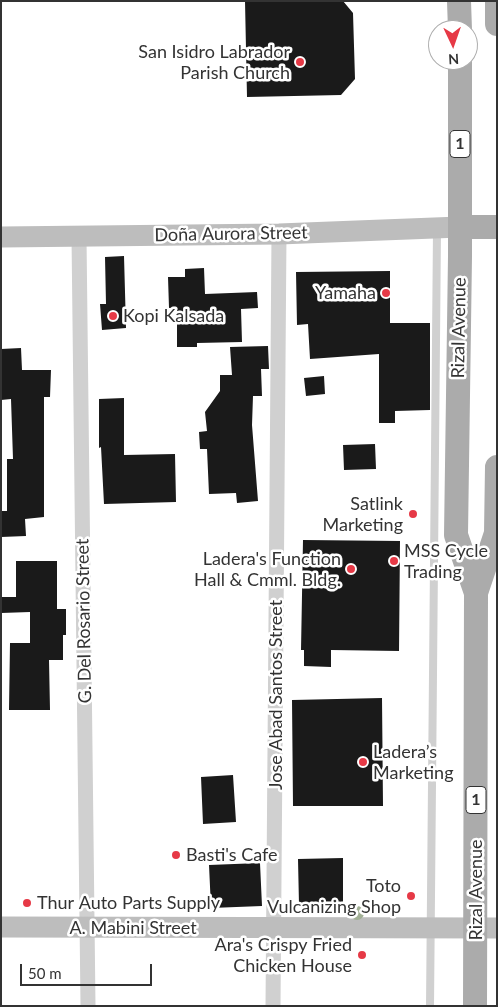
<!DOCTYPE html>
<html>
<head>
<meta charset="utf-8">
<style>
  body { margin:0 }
  #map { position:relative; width:498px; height:1007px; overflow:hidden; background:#fff; font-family:Lato,sans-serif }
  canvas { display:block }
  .frame { position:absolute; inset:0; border:2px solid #333; pointer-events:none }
  .north { position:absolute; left:428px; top:20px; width:50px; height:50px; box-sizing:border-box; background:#fff; border:1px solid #adadad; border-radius:50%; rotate:177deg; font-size:14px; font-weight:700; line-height:20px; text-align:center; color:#333 }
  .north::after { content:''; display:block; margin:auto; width:18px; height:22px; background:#e63946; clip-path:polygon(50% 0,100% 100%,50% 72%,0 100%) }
  .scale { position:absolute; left:20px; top:964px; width:132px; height:22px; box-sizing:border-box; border:2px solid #333; border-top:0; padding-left:6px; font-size:15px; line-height:18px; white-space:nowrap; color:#333; -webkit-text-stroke:4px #fff; paint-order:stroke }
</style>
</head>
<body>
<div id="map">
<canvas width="498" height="1007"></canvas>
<div class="frame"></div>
<div class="north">N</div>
<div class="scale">50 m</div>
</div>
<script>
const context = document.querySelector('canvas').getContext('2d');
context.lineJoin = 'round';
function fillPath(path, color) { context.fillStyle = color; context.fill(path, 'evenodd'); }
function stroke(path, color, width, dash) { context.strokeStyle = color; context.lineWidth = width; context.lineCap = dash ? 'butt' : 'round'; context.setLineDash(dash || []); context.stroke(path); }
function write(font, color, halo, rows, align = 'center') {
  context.font = font + ' Lato,sans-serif'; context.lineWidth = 5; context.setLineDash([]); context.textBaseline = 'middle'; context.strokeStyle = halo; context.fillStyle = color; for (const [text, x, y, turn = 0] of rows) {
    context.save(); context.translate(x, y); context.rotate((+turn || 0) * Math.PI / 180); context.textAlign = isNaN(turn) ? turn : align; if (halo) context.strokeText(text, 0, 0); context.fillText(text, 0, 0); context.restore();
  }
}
const building = new Path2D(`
  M245 1H343L353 13 355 79 341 95 247 97Z
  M124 256 126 328 102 330 100 304H106L105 257Z
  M204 268 205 294 257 292 258 308 241 309 242 342 197 343V347H177V308H169L168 277H185V269Z
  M390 271V323H430V410L395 411V423H379V354L310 359 308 324 297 325 296 272Z
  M268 346 269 369H261L262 396H253L252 425 258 501 237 503 236 493 209 494 207 449H200L199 432 207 431 205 412 220 391V375H232L230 347Z
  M21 348 22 370H51L50 397H44V517L25 519 26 536 1 537V511H7V459H13L11 399 1 400V349Z
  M324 376 325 394 306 396 304 378Z
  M124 398V455L175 454 176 502 104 504 101 447 99 448V399Z
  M375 444 376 469 344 470 343 445Z
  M303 540 400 541 399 651 331 650V667L304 666V650H301Z
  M16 561H57V609H66V635H63V660H49L50 710H9L10 643H30V612L1 613V597H16Z
  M382 698 383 806H293L292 700Z
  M233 775 236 822 203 824 201 777Z
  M343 858V904L299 905 298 859Z
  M260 863 262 906 211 908 209 865Z`);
const lane = new Path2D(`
  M430 1006 437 230`);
const street = new Path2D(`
  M79 237 88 1006
  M273 1006 279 234`);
const secondary = new Path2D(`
  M1 237 279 234 460 227
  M1 927 497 928`);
const primary = new Path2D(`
  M459 1 460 30
  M497 1V24
  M460 60V256L456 535 476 593 475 1006
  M460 227H497
  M476 593 496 533 497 467`);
const trees = [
  [357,913]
];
const markers = [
  [300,62,5,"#e63946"],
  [386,293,5,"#e63946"],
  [113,316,5,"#e63946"],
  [413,514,5,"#e63946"],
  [394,561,5,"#e63946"],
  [351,569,5,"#e63946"],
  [363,762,5,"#e63946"],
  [176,855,5,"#e63946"],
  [411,896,5,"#e63946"],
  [27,903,5,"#e63946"],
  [362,955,5,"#e63946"]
];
const shields = [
  [460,144,20],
  [476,800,20]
];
const shieldNames = [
  ["1",460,144],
  ["1",476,800]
];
const poiNames = [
  ["San Isidro Labrador",290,52],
  ["Parish Church",290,73],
  ["Yamaha",376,293],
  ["Kopi Kalsada",123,316,"left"],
  ["Satlink",403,504],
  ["Marketing",403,525],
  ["MSS Cycle",404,551,"left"],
  ["Trading",404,572,"left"],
  ["Ladera's Function",341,559],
  ["Hall & Cmml. Bldg.",341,580],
  ["Ladera’s",373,752,"left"],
  ["Marketing",373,773,"left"],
  ["Basti's Cafe",186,855,"left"],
  ["Toto",401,886],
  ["Vulcanizing Shop",401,907],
  ["Thur Auto Parts Supply",37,903,"left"],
  ["Ara's Crispy Fried",352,945],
  ["Chicken House",352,966]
];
const streetNames = [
  ["Doña Aurora Street",231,234,-1],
  ["Rizal Avenue",459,328,-89],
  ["G. Del Rosario Street",84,621,-91],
  ["Jose Abad Santos Street",276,695,-90],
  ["Rizal Avenue",476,890,-90],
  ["A. Mabini Street",133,928]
];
fillPath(building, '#1a1a1a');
stroke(lane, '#d0d0d0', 8);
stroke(street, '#d0d0d0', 15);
stroke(secondary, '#bdbdbd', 21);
stroke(primary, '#ababab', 24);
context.fillStyle = '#a2b095';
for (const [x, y] of trees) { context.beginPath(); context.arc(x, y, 7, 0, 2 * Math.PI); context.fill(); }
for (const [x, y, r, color] of markers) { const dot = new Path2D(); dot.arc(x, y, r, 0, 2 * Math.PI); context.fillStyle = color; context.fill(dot); stroke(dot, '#fff', 2); }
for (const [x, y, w] of shields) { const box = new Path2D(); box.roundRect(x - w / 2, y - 13.5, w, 27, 4); context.fillStyle = '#fff'; context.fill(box); stroke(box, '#333', 1); }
write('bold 16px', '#333', null, shieldNames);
write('18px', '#333', '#fff', poiNames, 'right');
write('18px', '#333', '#fff', streetNames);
</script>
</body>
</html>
